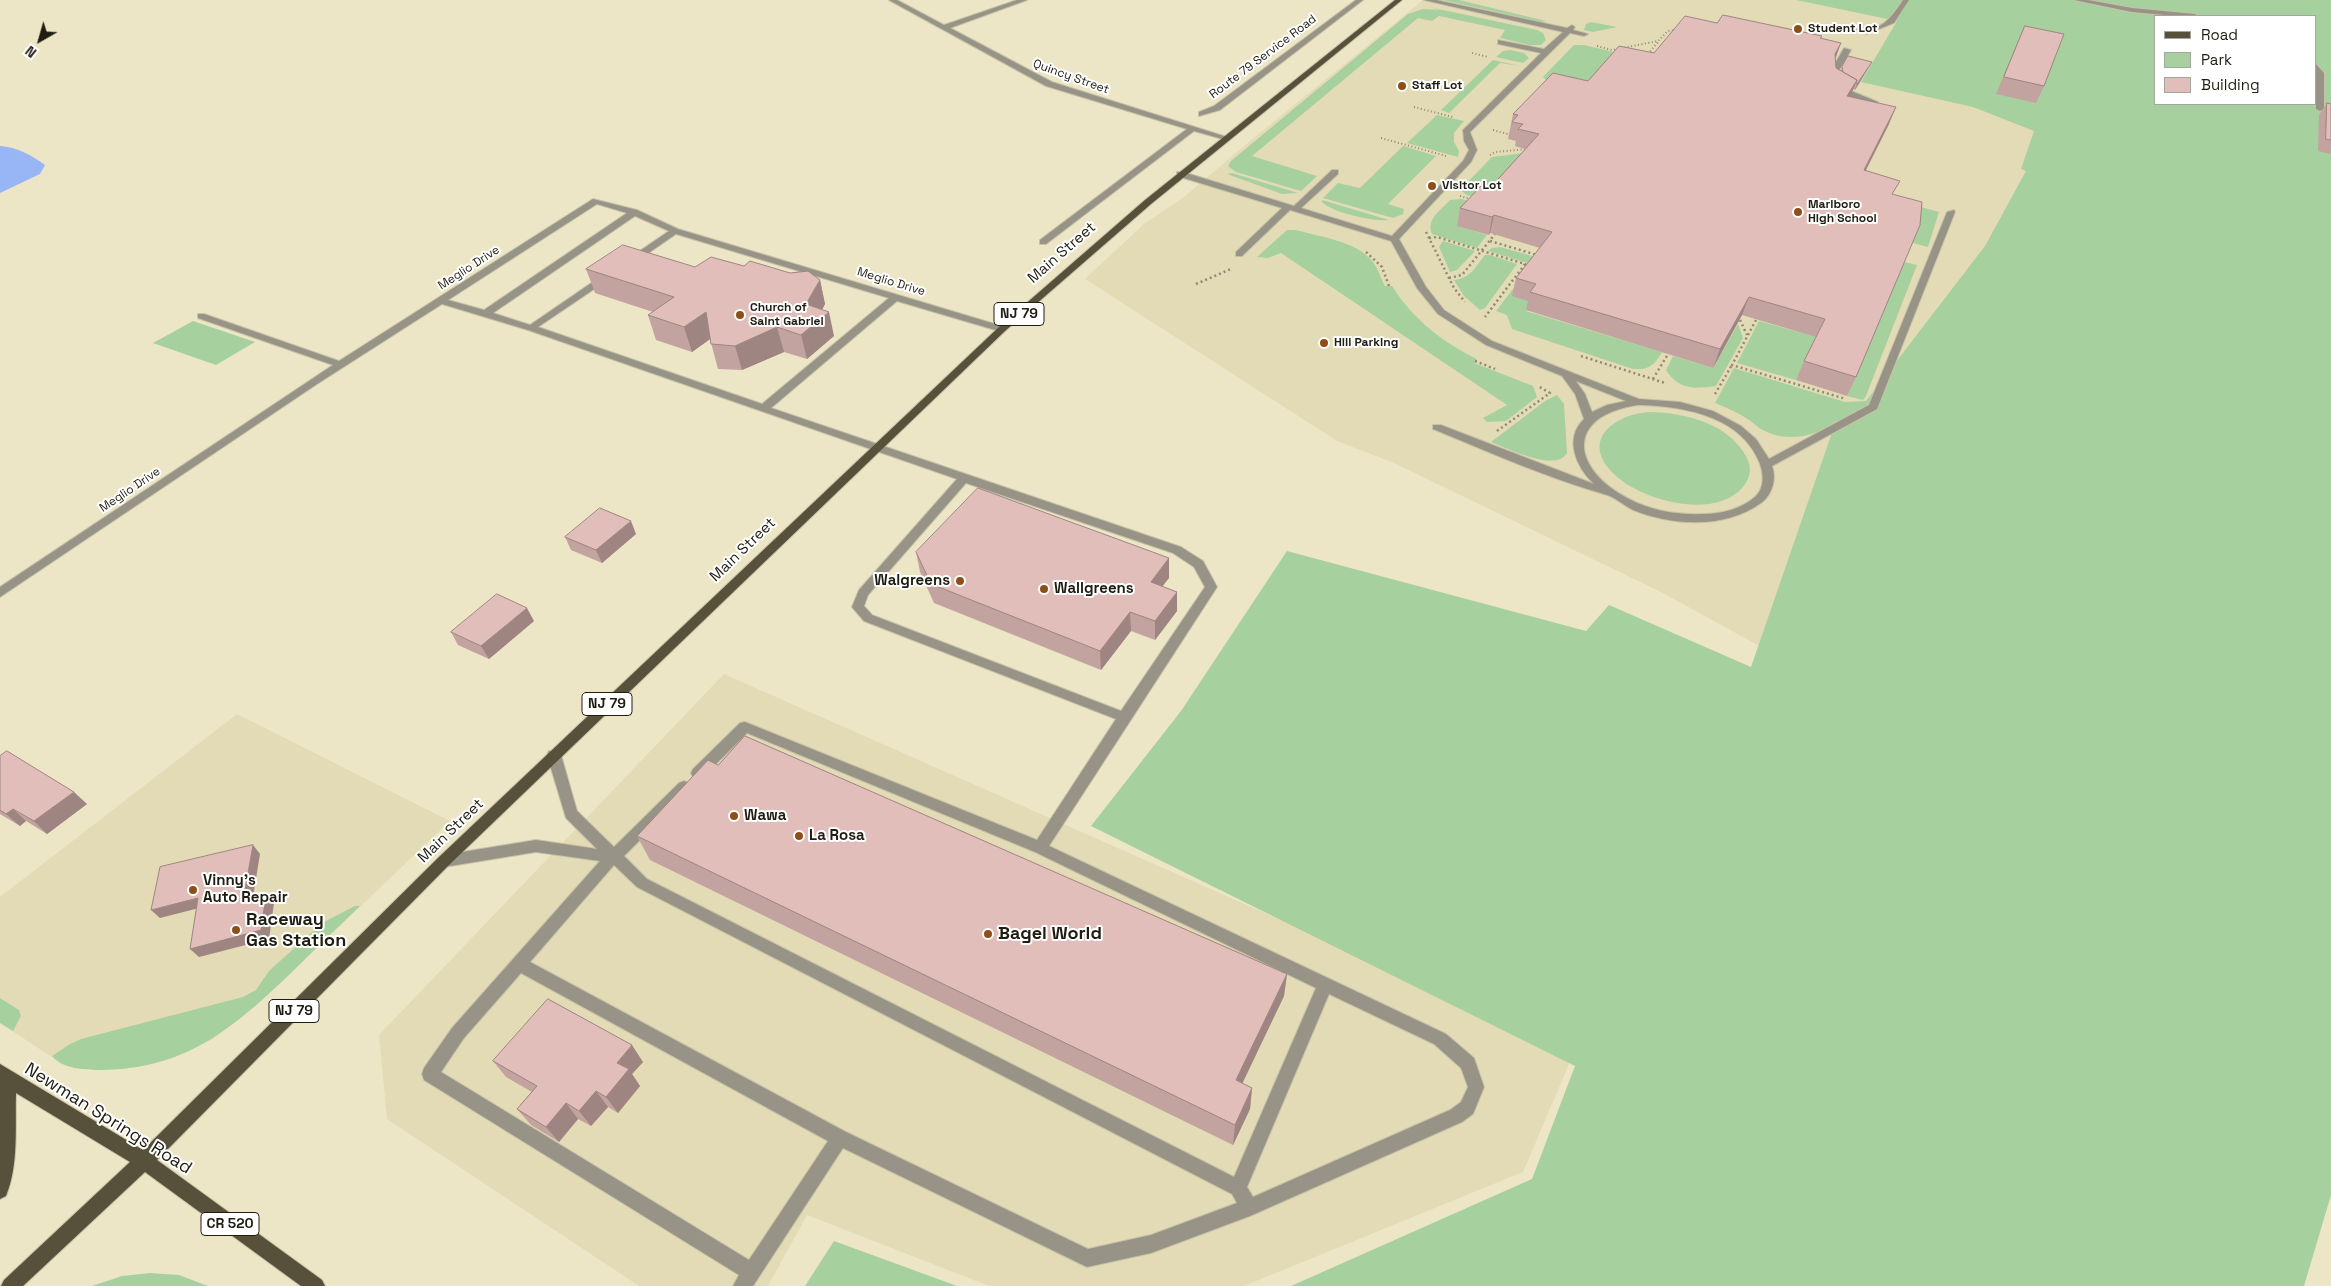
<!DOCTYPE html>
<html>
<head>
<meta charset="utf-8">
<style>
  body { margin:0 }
  #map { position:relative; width:2331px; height:1286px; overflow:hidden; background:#ece6c7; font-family:"Space Grotesk",sans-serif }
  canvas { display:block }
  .legend { position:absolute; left:2154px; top:15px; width:162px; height:90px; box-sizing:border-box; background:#fff; border:1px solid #a5a5a0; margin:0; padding:6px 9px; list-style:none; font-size:15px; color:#1f1d12 }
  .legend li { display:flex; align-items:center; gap:10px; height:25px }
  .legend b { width:25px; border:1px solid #a5a5a0 }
  .north { position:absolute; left:15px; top:15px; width:50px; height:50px; -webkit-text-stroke:4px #fff; paint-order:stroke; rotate:218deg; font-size:14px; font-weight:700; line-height:20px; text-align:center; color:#1f1d12 }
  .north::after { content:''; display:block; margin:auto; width:18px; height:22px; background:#1f1d12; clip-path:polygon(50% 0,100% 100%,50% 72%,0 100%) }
</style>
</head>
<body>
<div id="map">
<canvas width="2331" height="1286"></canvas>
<ul class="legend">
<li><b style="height:6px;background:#57513b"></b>Road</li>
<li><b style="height:14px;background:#a7d09f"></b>Park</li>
<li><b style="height:14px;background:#e1beb9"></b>Building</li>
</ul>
<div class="north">N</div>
</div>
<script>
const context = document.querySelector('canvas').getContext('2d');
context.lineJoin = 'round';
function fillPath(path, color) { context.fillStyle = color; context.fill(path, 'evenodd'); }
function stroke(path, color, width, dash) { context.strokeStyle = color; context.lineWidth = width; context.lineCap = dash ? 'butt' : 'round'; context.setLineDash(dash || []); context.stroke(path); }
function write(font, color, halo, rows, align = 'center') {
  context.font = font + ' "Space Grotesk",sans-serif'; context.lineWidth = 4; context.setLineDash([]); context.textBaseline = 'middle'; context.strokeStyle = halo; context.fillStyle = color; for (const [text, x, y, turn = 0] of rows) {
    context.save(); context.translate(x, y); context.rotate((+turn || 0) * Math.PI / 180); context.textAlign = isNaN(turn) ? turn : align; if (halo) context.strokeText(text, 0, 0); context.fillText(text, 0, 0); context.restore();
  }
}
const built = new Path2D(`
  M1423 0H2331V642L1959 756 1663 593 1394 463 1337 441 1085 279 1144 224 1184 197 1250 141ZM2155 16H2315V104H2155Z
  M724 674 1575 1050 1523 1172 1244 1286H989L807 1215 768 1286H639L387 1119 379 1035Z
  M237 714 450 821 258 1004 213 1039 169 1059 124 1069H81L55 1059 0 1023V897Z`);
const green = new Path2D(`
  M1443 0H1459L1546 21 1541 22Z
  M1796 0H2331V1195L2304 1286H1291L1532 1179 1575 1066 1091 826 1181 711 1287 551 1586 631 1609 605 1751 667 1836 421C1818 436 1788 443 1765 431 1759 429 1755 424 1749 420 1739 413 1727 408 1715 403L1734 368 1845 402 1866 401 1985 246 2026 171 2021 169 2034 131 1973 107 1861 82 1897 21ZM2155 16H2315V104H2155Z
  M1429 7 1537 30 1543 33 1546 40 1541 45H1530L1500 38 1505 30 1439 16 1432 21 1418 18 1252 156 1317 176 1301 191 1236 172 1228 166 1231 161 1408 14 1423 9 1440 10Z
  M1591 22 1617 27 1593 32 1584 30 1586 24Z
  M1574 45H1584L1640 58 1587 95 1553 87 1543 77Z
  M1510 50 1524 53 1529 58 1523 63 1496 57 1503 51Z
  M1493 60 1520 66 1500 63 1449 113 1441 110Z
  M1437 115 1464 121 1454 133V142L1459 151 1458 157 1407 143Z
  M1403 146 1436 156 1388 204 1404 209 1403 214 1393 218 1323 198 1338 183 1360 188Z
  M1524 153 1491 202 1467 195 1460 190 1492 157Z
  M1232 173 1298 193 1282 194 1227 174Z
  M1462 199 1478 204 1458 226 1487 235 1477 248 1432 234C1426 219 1440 211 1450 200Z
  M1892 199 1939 212 1928 247 1901 240Z
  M1322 200 1389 220C1374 222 1333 213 1322 202Z
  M1287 230H1296C1320 237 1356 241 1372 261 1379 269 1380 278 1385 286H1392C1413 319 1442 342 1477 359L1474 363 1533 386 1537 397 1506 421 1487 422 1483 418 1507 405 1281 253 1268 258 1257 257Z
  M1443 241 1475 251 1457 270 1450 272 1439 247Z
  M1500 247 1536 257 1531 264 1488 251 1492 248Z
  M1485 255H1490L1517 264 1485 308 1480 310 1464 296 1454 280C1470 279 1476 266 1485 255Z
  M1904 262 1917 265 1866 396 1863 400 1847 396Z
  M1516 285 1532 302 1526 311 1662 352C1654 366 1649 370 1633 369L1512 329 1507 315 1496 311Z
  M193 321 255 342 216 365 153 343Z
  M1759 321 1817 337 1796 380 1737 363Z
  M1738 324 1743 338 1716 386C1693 389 1679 390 1666 370L1673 356 1713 368Z
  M1557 395 1564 404 1567 453C1556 473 1507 448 1491 442L1545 401Z
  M1650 412C1686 413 1727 423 1746 456 1752 467 1751 477 1743 487 1714 521 1640 500 1614 474 1579 440 1615 414 1650 412Z
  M355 906H360C336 929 312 952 289 975 232 1029 185 1069 102 1070 86 1070 62 1069 52 1056L70 1044 81 1039 243 997 256 990 269 971 322 923Z
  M0 998 19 1010 21 1016 13 1031 0 1023Z
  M834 1241 957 1286H805Z
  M150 1273 179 1275 208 1286H92L122 1276Z`);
const water = new Path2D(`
  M0 146C17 147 31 155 45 165L40 174 0 193Z`);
const pathFar1 = new Path2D(`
  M1597 46 1612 50 1658 41 1668 31 1677 30
  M1472 53 1488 57
  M1648 54 1658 42
  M1414 107 1453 117
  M1493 130 1511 135
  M1381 138 1446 156
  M1490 155 1495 152 1527 149
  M1460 196 1473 200`);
const path = new Path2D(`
  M1426 232 1454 288 1465 302
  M1429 238 1437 237 1525 264 1485 317
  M1490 241 1537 255
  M1366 252 1382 267 1389 286
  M1449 278 1462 275 1495 234
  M1196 284 1231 269
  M1740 320 1747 335
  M1756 320 1732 365 1846 399
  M1581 356 1665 383
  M1475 361 1495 369
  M1653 379 1668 354
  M1715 394 1732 365
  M1497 431 1550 393 1538 386`);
const minor = new Path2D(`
  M889 0H897L944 25 1017 0H1027L950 28 1052 82 1230 138 1226 140 1194 131 1046 244H1040V240L1187 129 1046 86Z
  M1356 0H1363L1220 110 1199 116V112L1214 106Z
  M1424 0H1436L1567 28 1572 25 1575 27 1573 30 1588 34 1584 36 1570 33 1470 132 1477 150 1471 162 1399 239 1426 287 1444 310 1492 341 1639 399 1680 402 1713 411 1741 426 1756 439 1769 459 1869 405 1947 212 1954 210 1955 212 1877 409 1772 466C1777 479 1772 495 1761 503 1725 529 1673 526 1633 510 1625 506 1616 498 1607 495 1548 478 1491 453 1433 429V425H1441L1594 484C1577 468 1563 439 1584 419L1575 394 1562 376 1486 345 1438 314 1417 288 1391 241 1290 210 1242 256H1236V252L1282 208 1177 176V172H1183L1294 206 1332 170H1338V174L1301 208 1392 236 1463 161 1469 150 1464 141 1463 130 1541 53 1498 44V40L1544 49 1563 32ZM1576 381 1626 401 1607 405 1592 412 1585 394ZM1638 405C1683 406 1742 416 1760 464 1764 475 1764 488 1756 496 1742 509 1721 514 1703 514 1678 515 1652 511 1629 499 1571 469 1564 416 1638 405Z
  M1903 0H1909L1894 23 1867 34 1853 30 1857 28C1881 33 1891 18 1903 0Z
  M2074 0H2088L2132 8 2195 14 2198 16H2176L2132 12Z
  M1844 48 1851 50 1838 72 1839 82 1849 90 1878 102V106C1865 107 1840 92 1831 83L1830 72Z
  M2315 63 2324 73V109L2320 111 2316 109Z
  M593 199 637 210 678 229 1005 327V331L1002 332 897 301 771 408 1181 547 1203 561 1217 587 1049 846 1446 1034 1474 1058 1484 1087 1473 1114 1462 1122 1250 1216 1151 1253 1087 1267 843 1148 753 1286H733L739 1275 424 1080 422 1074 424 1068 452 1028 600 861 536 852 444 867 439 865 437 861 439 857 444 855 536 840 597 849 566 818 547 755 549 751H559L561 755 577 811 614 847 679 783 684 781 689 783 691 787 689 791 624 856 647 879 1234 1177 1316 988 1035 852 747 733 703 777 698 778 693 777 691 773 693 769 740 723 745 722 1037 840 1116 719 864 621 852 607 859 590 957 479 528 330 442 304 317 384 0 597V587L333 365 198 318V314H204L339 361ZM597 204 627 213 484 310 448 300ZM635 216 669 231 628 259V263H634L676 234 889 298 762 404 538 327 609 279V275H603L530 325 493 313ZM966 483 1173 553 1194 567 1205 587 1121 711 872 615 864 606 868 595ZM614 865 637 887 1232 1194 1237 1203 1151 1235 1088 1249 846 1132 530 962ZM521 973 828 1141 749 1260 441 1072 464 1038ZM1329 994 1434 1044 1461 1068 1468 1087 1461 1102 1450 1110 1253 1197 1247 1187Z`);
const major = new Path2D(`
  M1395 0H1402L1151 204 1005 331 449 865 157 1160 322 1280 325 1286H301L145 1172 23 1286H1L4 1280 130 1162 16 1093C15 1126 19 1165 6 1196L0 1199V1064L143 1150 439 857 999 327 1145 200Z`);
const wall = new Path2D(`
  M1717 23 1822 36 1821 39 1835 59 1836 68 1841 71 1842 67 1872 62 1869 67 1855 90 1853 89 1850 96 1889 124 1865 171 1894 195 1856 377 1847 396 1796 380 1804 361 1816 337 1742 315 1713 368 1526 310 1528 301 1512 296 1516 278 1540 248 1490 233 1489 235 1457 226 1460 208 1490 188 1525 149 1515 146 1516 141 1508 139 1513 114 1588 81 1654 53Z
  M2025 26 2044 86 2036 103 1996 94 2018 42Z
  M2327 103 2331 104V154L2318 151 2319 115Z
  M744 266 790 273 820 280 825 304 822 310 834 336 807 359 784 352 742 370 718 369 710 339 692 352 656 340 648 315 653 312 595 293 586 269Z
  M636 534 602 563 571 550 565 537Z
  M916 552 1169 558V578L1162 586 1177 611 1155 640 1131 631 1101 670 934 603 920 572Z
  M534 621 489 659 458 645 451 632Z
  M0 756 87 804 47 834 26 821 20 826 0 814Z
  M718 765 1287 974 1284 996 1242 1083 1252 1088 1250 1109 1233 1145 650 860 637 836Z
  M493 1061 643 1062 632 1074 640 1086 618 1113 608 1107 591 1126 578 1119 559 1142 531 1125 517 1109 532 1092 506 1077Z`);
const shadedWall = new Path2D(`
  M1841 43 1835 60V54Z
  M1872 62 1869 67 1855 90 1857 84Z
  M1857 80 1850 97 1847 96Z
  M1896 107 1889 124 1857 188 1864 170Z
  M1494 215 1490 233 1489 235 1492 217Z
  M820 280 825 304 814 324 829 312 834 336 807 359 801 335 806 304Z
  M1749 297 1742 315 1713 368 1720 349Z
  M706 312 713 337 692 352 684 327Z
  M777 327 784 352 742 370 735 346Z
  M631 521 636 534 602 563 596 550Z
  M1169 558V578L1151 601V582Z
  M1177 592V611L1155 640V621Z
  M527 608 534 621 489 659 481 646Z
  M1130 612 1131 631 1101 670 1100 651Z
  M74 792 87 804 47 834 34 821Z
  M13 809 26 821 20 826 6 814Z
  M253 845 260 854 251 909 243 901Z
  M266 895 274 903 269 939 199 957 190 949Z
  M198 898 207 906 160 918 151 910Z
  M1287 974 1284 996 1234 1101 1236 1080Z
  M632 1045 643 1062 632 1074 640 1086 618 1113 606 1097 617 1063Z
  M1252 1088 1250 1109 1233 1145 1235 1125Z
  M596 1091 608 1107 591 1126 579 1111Z
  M566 1103 578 1119 559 1142 546 1127Z`);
const building = new Path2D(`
  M1723 15 1822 36 1820 38 1841 43 1835 54 1836 68 1857 80 1847 96 1896 107 1864 170 1900 181 1892 194 1922 202 1920 225 1856 377 1804 361 1825 319 1749 297 1720 349 1530 292 1536 284 1516 278 1552 232 1494 215 1492 217 1460 208 1481 186 1490 188 1539 134 1518 129 1523 124 1512 122 1518 115 1513 114 1553 73 1588 81 1619 46 1654 53 1685 16 1717 23Z
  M2025 26 2064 34 2044 86 2004 77Z
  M1848 56 1872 62 1857 84 1856 83 1857 80 1843 72 1842 67Z
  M2327 103 2331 104V140L2326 139Z
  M623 245 695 267 711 257 744 266 750 261 790 273 808 271 820 280 806 304 829 312 801 335 777 327 735 346 711 344 706 312 684 327 648 315 674 297 586 269Z
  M978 488 1169 558 1151 582 1177 592 1155 621 1130 612 1100 651 931 584 916 552Z
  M600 508 631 521 596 550 565 537Z
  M497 594 527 608 481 646 451 632Z
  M745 736 1287 974 1236 1080 1252 1088 1235 1125 637 836 708 760 718 765Z
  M7 751 74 792 34 821 13 809 6 814 0 810V756Z
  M253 845 243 901 266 895 261 930 190 949 198 898 151 910 160 867Z
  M548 999 632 1045 617 1063 629 1069 606 1097 596 1091 579 1111 566 1103 546 1127 517 1109 537 1086 493 1061Z`);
const markers = [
  [1798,29,5,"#8e4e18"],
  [1402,86,5,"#8e4e18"],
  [1432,186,5,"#8e4e18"],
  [1798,212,5,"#8e4e18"],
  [740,315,5,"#8e4e18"],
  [1324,343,5,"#8e4e18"],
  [960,581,5,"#8e4e18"],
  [1044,589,5,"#8e4e18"],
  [734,816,5,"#8e4e18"],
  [799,836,5,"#8e4e18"],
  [193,890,5,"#8e4e18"],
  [236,930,5,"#8e4e18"],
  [988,934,5,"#8e4e18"]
];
const farPoinames = [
  ["Student Lot",1808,29],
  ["Staff Lot",1412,86],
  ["Visitor Lot",1442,186],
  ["Marlboro",1808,205],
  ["High School",1808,219],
  ["Church of",750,308],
  ["Saint Gabriel",750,322],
  ["Hill Parking",1334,343]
];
const farStreetnames = [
  ["Route 79 Service Road",1263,57,-37],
  ["Quincy Street",1071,77,20],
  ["Meglio Drive",469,268,-33],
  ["Meglio Drive",891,282,17],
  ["Meglio Drive",130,490,-34]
];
const shields = [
  [1019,314,50],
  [607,704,50],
  [294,1011,50],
  [230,1224,58]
];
const shieldNames = [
  ["NJ 79",1019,314],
  ["NJ 79",607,704],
  ["NJ 79",294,1011],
  ["CR 520",230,1224]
];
const streetNames = [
  ["Main Street",1062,253,-41],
  ["Main Street",743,550,-44],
  ["Main Street",451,831,-44]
];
const poiNames = [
  ["Walgreens",950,581,"right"],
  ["Wallgreens",1054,589],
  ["Wawa",744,816],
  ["La Rosa",809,836],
  ["Vinny's",203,881],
  ["Auto Repair",203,898]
];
const nearPoinames = [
  ["Raceway",246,920],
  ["Gas Station",246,941],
  ["Bagel World",998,934]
];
const nearStreetnames = [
  ["Newman Springs Road",108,1119,32]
];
fillPath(built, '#e3dbb5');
fillPath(green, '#a7d09f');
fillPath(water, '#98b6f5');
stroke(minor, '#c7c2a6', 2);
stroke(major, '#c7c2a6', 2);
stroke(pathFar1, '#8e8a74', 2, [1, 2.5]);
stroke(path, '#8e8a74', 2.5, [2, 3]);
fillPath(minor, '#979387');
fillPath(major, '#57513b');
fillPath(wall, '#c2a39f');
fillPath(shadedWall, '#9e8582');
fillPath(building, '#e1beb9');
stroke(building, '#9e8582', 1);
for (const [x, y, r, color] of markers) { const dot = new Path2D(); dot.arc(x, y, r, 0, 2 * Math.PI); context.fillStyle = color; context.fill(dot); stroke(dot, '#fff', 2); }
write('bold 12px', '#1f1d12', '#fff', farPoinames, 'left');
write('12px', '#1f1d12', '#fff', farStreetnames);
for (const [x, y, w] of shields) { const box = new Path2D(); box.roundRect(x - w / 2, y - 11.5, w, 23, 4); context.fillStyle = '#fff'; context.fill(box); stroke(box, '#1f1d12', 1); }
write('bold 14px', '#1f1d12', null, shieldNames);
write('15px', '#1f1d12', '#fff', streetNames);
write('bold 15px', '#1f1d12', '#fff', poiNames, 'left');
write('bold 18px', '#1f1d12', '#fff', nearPoinames, 'left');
write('18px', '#1f1d12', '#fff', nearStreetnames);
</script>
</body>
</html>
